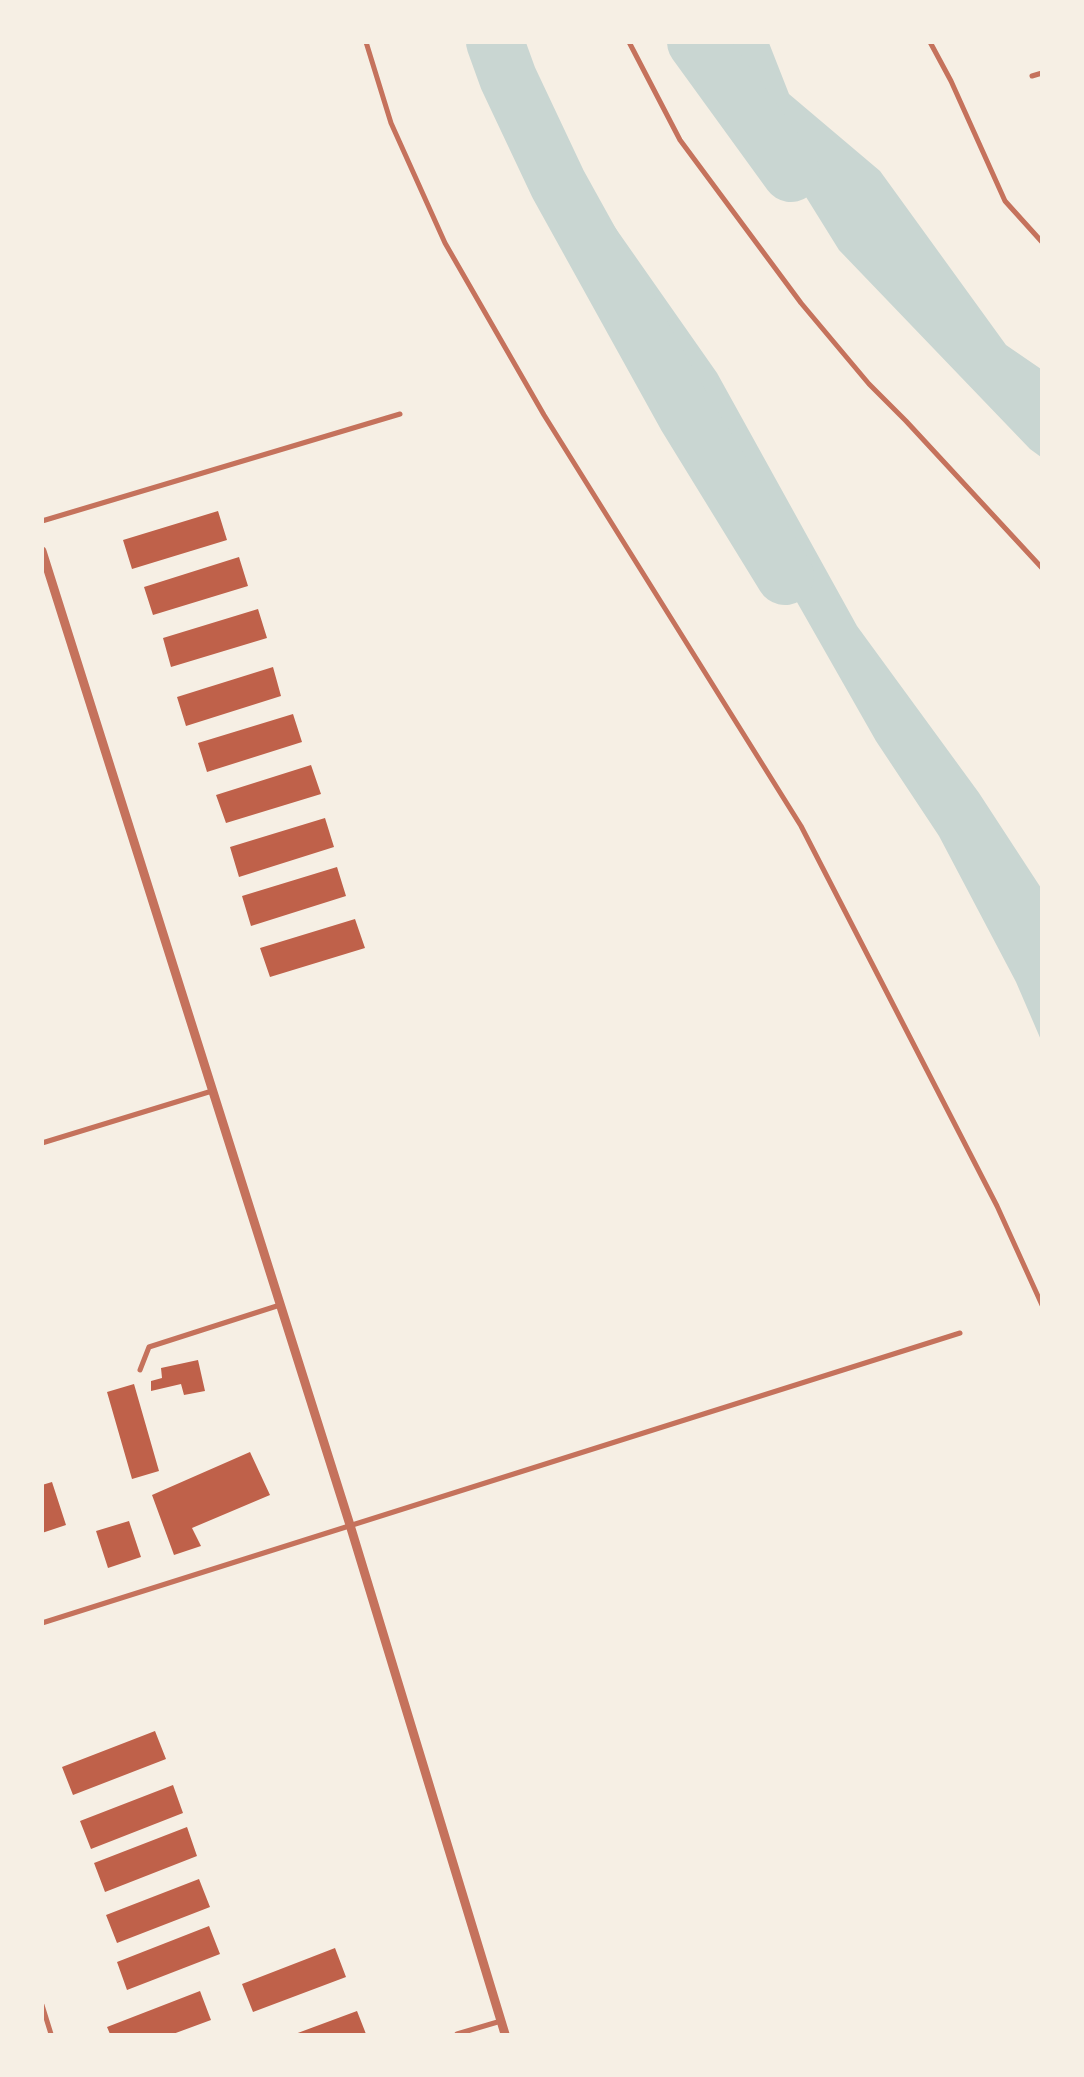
<!DOCTYPE html>
<html>
<head>
<meta charset="utf-8">
<style>
  body { margin:0 }
  #map { position:relative; width:1084px; height:2077px; overflow:hidden; background:#f6efe4; font-family:"Golos Text",sans-serif }
  canvas { display:block }
  .frame { position:absolute; inset:0; border:44px solid #f6efe4; pointer-events:none }
</style>
</head>
<body>
<div id="map">
<canvas width="1084" height="2077"></canvas>
<div class="frame"></div>
</div>
<script>
const context = document.querySelector('canvas').getContext('2d');
context.lineJoin = 'round';
function fillPath(path, color) { context.fillStyle = color; context.fill(path, 'evenodd'); }
function stroke(path, color, width, dash) { context.strokeStyle = color; context.lineWidth = width; context.lineCap = dash ? 'butt' : 'round'; context.setLineDash(dash || []); context.stroke(path); }
const water = new Path2D(`
  M474 43H507L593 196 717 373 857 626 979 793 1041 888V1040L1016 982 939 836 876 741 744 509 675 395 571 206Z
  M697 43H769L789 94 880 171 1006 345 1041 369V457L1030 449 839 250 793 176Z`);
const river = new Path2D(`
  M495 42 508 78 558 184 686 415 785 576
  M696 42 791 173`);
const building = new Path2D(`
  M218 511 227 540 132 569 123 540Z
  M239 557 248 586 153 615 144 587Z
  M258 609 267 638 171 667 163 638Z
  M273 667 281 696 186 726 177 697Z
  M293 714 302 742 207 772 198 743Z
  M311 765 321 794 226 823 216 795Z
  M325 818 334 847 239 877 230 847Z
  M337 867 346 896 251 926 242 896Z
  M355 919 365 948 270 977 260 948Z
  M198 1360 205 1391 184 1395 181 1384 151 1391V1381L162 1378 161 1368Z
  M134 1384 159 1471 132 1479 107 1392Z
  M250 1452 270 1495 192 1528 201 1546 174 1555 152 1495Z
  M52 1482 66 1525 42 1533V1485Z
  M129 1521 141 1557 108 1568 96 1531Z
  M155 1731 166 1759 73 1795 62 1767Z
  M173 1785 183 1813 91 1849 80 1821Z
  M187 1827 197 1856 105 1892 94 1863Z
  M199 1879 210 1907 117 1943 106 1915Z
  M209 1926 220 1954 127 1990 117 1962Z
  M335 1948 346 1977 253 2012 242 1984Z
  M200 1991 211 2020 173 2034H110L107 2027Z
  M357 2011 366 2034H295Z`);
const minor = new Path2D(`
  M366 42 391 123 445 243 544 415 801 826 997 1206 1042 1305
  M629 42 680 140 801 303 869 384 906 421 1042 568
  M930 42 951 81 1005 201 1042 242
  M1032 76 1042 73
  M42 521 400 414
  M42 1143 212 1091
  M140 1370 149 1347 280 1305
  M42 1623 960 1333
  M42 2005 51 2034
  M457 2034 501 2021`);
const tertiary = new Path2D(`
  M42 551 350 1525 505 2034`);
fillPath(water, '#c9d6d2');
stroke(river, '#c9d6d2', 58);
fillPath(building, '#bf614a');
stroke(minor, '#c5725c', 5);
stroke(tertiary, '#c5725c', 9);
</script>
</body>
</html>
